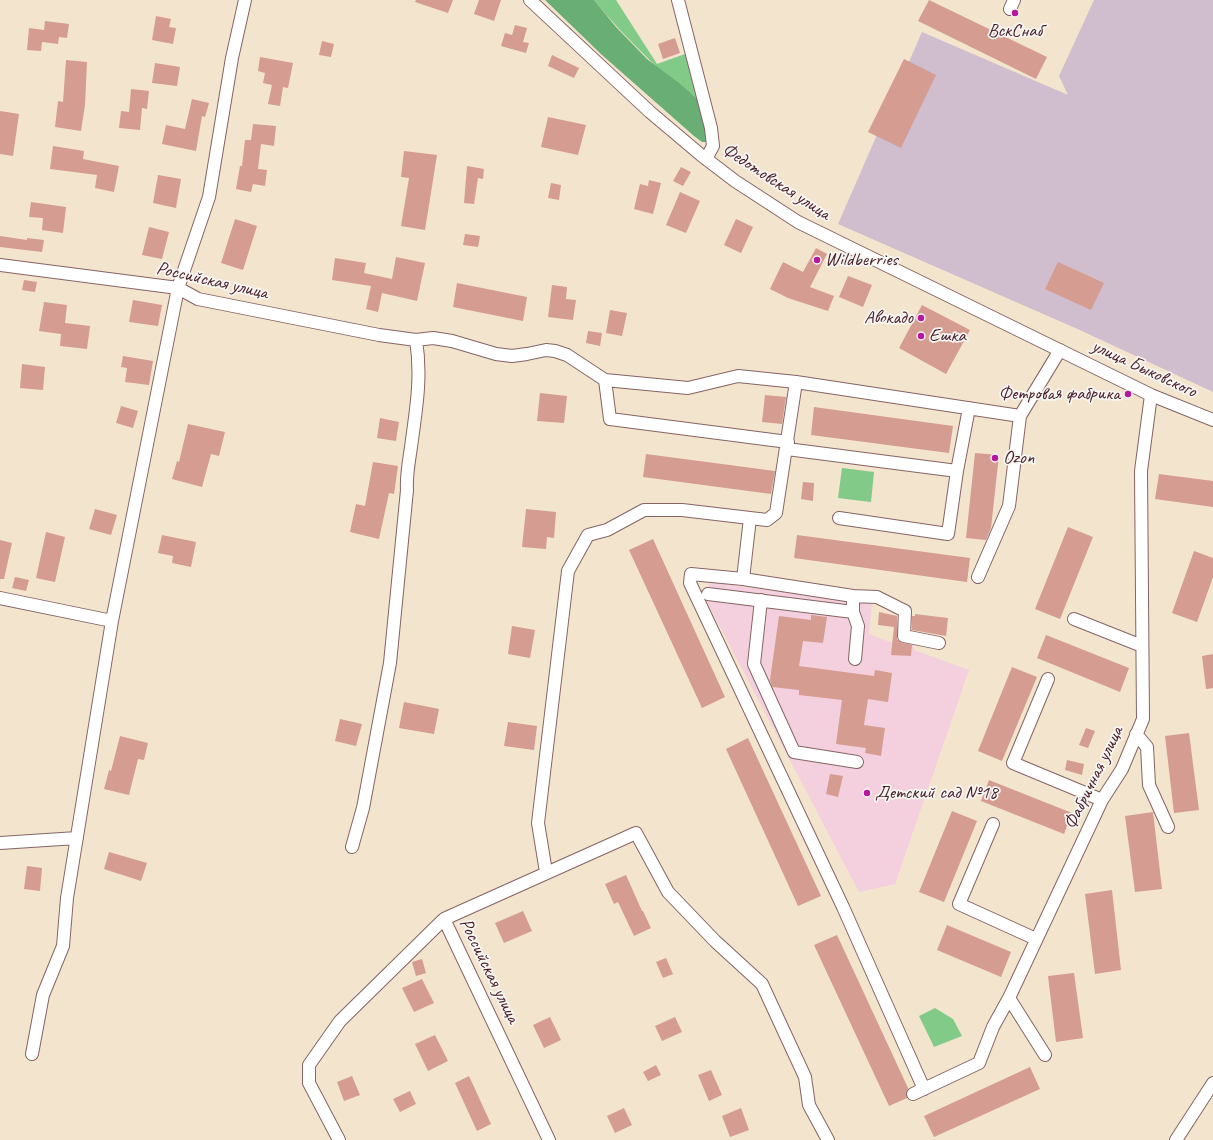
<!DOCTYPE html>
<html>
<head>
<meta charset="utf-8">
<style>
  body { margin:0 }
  canvas { display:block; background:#f3e4cd }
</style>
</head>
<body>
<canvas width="1213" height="1140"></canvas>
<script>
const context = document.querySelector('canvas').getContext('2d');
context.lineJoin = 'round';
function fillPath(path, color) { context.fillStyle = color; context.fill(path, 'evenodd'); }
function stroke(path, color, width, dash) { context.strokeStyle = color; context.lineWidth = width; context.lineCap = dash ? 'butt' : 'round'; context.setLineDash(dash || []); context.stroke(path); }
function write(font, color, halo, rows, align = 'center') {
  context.font = font + ' Caveat,sans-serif'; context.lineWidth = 3.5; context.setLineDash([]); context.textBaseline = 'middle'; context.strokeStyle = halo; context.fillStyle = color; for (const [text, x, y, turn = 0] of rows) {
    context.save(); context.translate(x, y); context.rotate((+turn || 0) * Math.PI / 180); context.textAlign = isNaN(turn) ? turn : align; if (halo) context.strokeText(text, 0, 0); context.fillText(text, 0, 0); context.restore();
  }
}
const built = new Path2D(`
  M709 582 872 604 869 634 890 642 914 643V650L969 670 895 884 859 892 707 602Z`);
const industrial = new Path2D(`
  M1094 0H1213V392L1082 331 838 224 922 32 1068 95 1059 76Z`);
const green = new Path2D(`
  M594 0H616L657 64 685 54 703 110C665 74 627 41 594 0Z
  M842 468 874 472 871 502 838 498Z
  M935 1008 953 1019 962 1036 934 1047 919 1016Z`);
const forest = new Path2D(`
  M545 0H594L616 27 647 59 679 83 698 100 708 140 706 142H702L694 136 602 55Z`);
const building = new Path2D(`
  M416 0H453L448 13 415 2Z
  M479 0H501L494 21 474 14Z
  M929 0 1047 57 1036 79 918 21Z
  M156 16 171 19 169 27 176 28 173 44 152 40Z
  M45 21 69 24 67 38 59 37 58 44 42 42 41 51 27 50 29 28 44 30Z
  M515 25 527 28 523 42 529 43 526 53 501 46 505 33 512 35Z
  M675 38 680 53 663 59 658 44Z
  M322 41 334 44 331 57 319 55Z
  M552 55 579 68 574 78 548 66Z
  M260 57 293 63 288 88 283 87 280 106 268 104 272 85 263 83 265 73 258 71Z
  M904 59 936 75 901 148 868 132Z
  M66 60 87 62 85 105 81 131 55 127 58 101 63 102Z
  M155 63 180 67 177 86 152 83Z
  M131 89 149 91 147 109 142 108 140 130 119 128 121 111 129 112Z
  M192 99 209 103 205 117 202 116 196 151 162 144 166 125 185 129Z
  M0 111 19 114 13 156 0 154Z
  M548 117 586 125 578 155 541 147Z
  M253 124 276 126 274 146 261 144 258 169 267 170 265 186 253 184 251 192 236 189 240 166H242L245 140H251Z
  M53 146 84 151 83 159 119 166 114 192 95 188 97 175 50 169Z
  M404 151 437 155 425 230 401 226 409 178 401 177Z
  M467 166 484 169 483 179 478 178 474 204 464 203Z
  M681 167 691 172 683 186 673 181Z
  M158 175 181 179 176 208 153 203Z
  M649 180 661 183 653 214 634 209 640 184 648 186Z
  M551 183 561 185 559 200 548 198Z
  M680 192 700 201 686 233 666 225Z
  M31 202 66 207 63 233 42 230 43 218 29 217Z
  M235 219 257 226 243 270 221 263Z
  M736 219 753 227 741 253 724 245Z
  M149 227 169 232 162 259 142 255Z
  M465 234 480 236 478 247 463 245Z
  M0 236 27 240V238L44 240 42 252 0 247Z
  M816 248 827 254 810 287 834 296 828 311 788 298 770 289 783 262 803 272Z
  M396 257 425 263 417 301 382 293 378 312 366 309 371 286 332 280 335 258 366 263 364 273 392 279Z
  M1058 262 1104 283 1091 310 1045 289Z
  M848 276 872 285 863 307 839 297Z
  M24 280 37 282 35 292 22 290Z
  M457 283 527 297 523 321 453 307Z
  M552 285 567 287 566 299 576 300 573 320 548 317Z
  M133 300 162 305 158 326 129 322Z
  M44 302 67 305 65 323 90 326 87 349 60 346 61 334 39 331Z
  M922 305 970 330 946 374 899 348Z
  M610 310 627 313 622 336 606 333Z
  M588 331 602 333 600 346 586 343Z
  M123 356 153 361 149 385 125 382 127 368 121 367Z
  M22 364 45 367 43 390 20 388Z
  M540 393 567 396 564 423 537 421Z
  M765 395 786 397 782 424 762 422Z
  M121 406 138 411 133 428 116 423Z
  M814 407 953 426 949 453 811 435Z
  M380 418 399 422 396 441 377 438Z
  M188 424 225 432 219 456 211 454 202 487 172 479 177 461 179 462Z
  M975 453 999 455 991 528 986 540 966 538Z
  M646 454 775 471 771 494 643 477Z
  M373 462 398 466 394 494 389 493 379 539 350 532 356 504 365 506Z
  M1159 474 1213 481V507L1155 499Z
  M803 482 814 483 813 501 801 499Z
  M95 509 117 515 111 535 89 529Z
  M526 509 556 512 554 538 547 537 546 549 522 547Z
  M1068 527 1093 537 1060 619 1035 609Z
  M46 532 65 537 55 582 36 578Z
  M162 535 196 542 191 567 172 563 173 556 158 553Z
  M797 535 970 558 967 582 794 558Z
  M653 539 725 697 702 708 629 550Z
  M0 540 12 543 4 579H0Z
  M1194 551 1213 558V577L1197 622 1172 613Z
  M15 577 29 580 26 591 12 588Z
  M879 612 897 616V639L902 643 912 645 911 656 891 655 894 627 878 625Z
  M915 614 948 618 946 636 912 630V616H915Z
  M811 615 827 617 823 643 803 641 799 666 874 676 875 670 892 673 888 702 868 699 864 725 885 728 881 756 865 753 866 748 836 744 842 700 799 695V690L772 687 770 680 779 616 811 620Z
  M512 626 535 630 530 658 508 654Z
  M1046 635 1129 668 1120 692 1037 658Z
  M1213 654V688L1206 689 1202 656Z
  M1012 667 1037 677 1002 761 978 751Z
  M404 702 439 709 434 734 399 728Z
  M340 719 362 724 356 746 335 741Z
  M508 722 537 726 534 750 504 746Z
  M1086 728 1095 731 1088 748 1079 745Z
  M1189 733 1199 810 1174 813 1165 736Z
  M120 736 148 743 144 760 138 759 129 795 104 789 109 770 111 771Z
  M748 738 821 896 798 906 726 749Z
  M1067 760 1084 764 1082 775 1065 770Z
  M830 774 843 776 838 797 826 794Z
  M989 780 1072 813 1064 834 981 801Z
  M952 811 977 821 944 902 919 892Z
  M1153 812 1162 889 1135 892 1125 816Z
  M109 852 147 863 141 881 104 869Z
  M27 866 42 868 40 891 24 889Z
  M626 875 642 911H643L651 928 634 936 618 902 614 904 605 884Z
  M1112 890 1121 970 1095 974 1085 894Z
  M523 911 532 931 504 943 495 923Z
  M947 925 1011 952 1001 977 937 950Z
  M837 935 908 1088 906 1093 907 1098 889 1106 814 945Z
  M666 958 673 974 663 978 656 962Z
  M422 959 426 973 416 976 412 962Z
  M1074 973 1083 1038 1056 1042 1048 976Z
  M422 979 434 1003 414 1012 402 988Z
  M550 1017 561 1040 544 1048 533 1025Z
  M675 1017 682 1032 662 1041 655 1026Z
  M435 1035 448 1061 428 1071 415 1044Z
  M656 1065 661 1075 648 1081 643 1072Z
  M1030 1067 1040 1089 934 1137 924 1116Z
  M711 1070 722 1095 709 1101 698 1075Z
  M352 1076 360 1095 344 1101 337 1082Z
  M469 1076 491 1124 477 1131 455 1083Z
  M410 1091 416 1104 400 1112 393 1099Z
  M624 1108 632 1125 615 1133 607 1116Z
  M741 1108 749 1130 730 1137 722 1116Z`);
const minor = new Path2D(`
  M530 0 650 112 701 155 735 181 798 222 1151 395 1213 420
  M678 0 711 128 713 146 706 159
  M1010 9 1014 0
  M0 265 178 288 198 299 379 335 416 340 433 338 452 341 496 354 512 356 527 354 546 350 555 351 567 355 605 380 610 419 788 442
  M605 380 688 388 738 376 796 382
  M787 449 957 471 969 408
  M750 518 743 579 691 574 690 583 843 907 924 1089
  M839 518 948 534 957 471
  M978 577 1009 506 1020 416
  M743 579 853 596 877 597 905 611 904 636 939 643
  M708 594 853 612V596
  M0 598 112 621
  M761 600 754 664 794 752 857 762
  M853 612 858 626 855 659
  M1074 619 1142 646
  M1048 679 1013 763 1102 800
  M1136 734 1147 747 1149 785 1168 827
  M993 824 959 904 1036 939
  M0 843 77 838
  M352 847 363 808 390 663 407 490C406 475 409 462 411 447 416 410 422 377 416 340
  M546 872 538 823 568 571 588 535 607 530 644 510H682L767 520 776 513 796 382 1020 416 1060 350
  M32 1054 43 995 63 946 67 898 112 621 178 288 209 197 232 58 245 0
  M1045 1055 1009 998 1102 800 1122 769 1143 719 1141 471 1151 395
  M913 1094 979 1063 993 1027 1009 998
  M339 1140 309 1083V1065L340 1021 444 919
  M549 1140 444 919 636 833 668 892 715 941 762 984 805 1077 809 1105 828 1140
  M1176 1140 1213 1083`);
const markers = [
  [1015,13,4,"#b5179e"],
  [817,260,4,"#b5179e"],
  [921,318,4,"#b5179e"],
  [921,336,4,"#b5179e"],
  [1128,394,4,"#b5179e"],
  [995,458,4,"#b5179e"],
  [867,793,4,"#b5179e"]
];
const poiNames = [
  ["ВскСнаб",1015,31,"center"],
  ["Wildberries",825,260],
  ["Авокадо",913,318,"right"],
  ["Ешка",929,336],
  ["Фетровая фабрика",1120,394,"right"],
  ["Ozon",1003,458],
  ["Детский сад №18",875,793]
];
const streetNames = [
  ["Федотовская улица",776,182,33],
  ["Российская улица",212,281,13],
  ["улица Быковского",1144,369,25],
  ["Фабричная улица",1094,778,-64],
  ["Российская улица",489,971,64]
];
fillPath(built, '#f4cfdd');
fillPath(industrial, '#d0bdcd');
fillPath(green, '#82ca87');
fillPath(forest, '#69ae74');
fillPath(building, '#d59c91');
stroke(minor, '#856464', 14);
stroke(minor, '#fff', 12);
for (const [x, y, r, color] of markers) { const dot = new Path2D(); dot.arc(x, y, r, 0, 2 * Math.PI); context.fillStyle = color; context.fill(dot); stroke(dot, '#f6f6f2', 1.5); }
write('19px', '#4a1f2b', '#f6f6f2', poiNames, 'left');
write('19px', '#4a1f2b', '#f6f6f2', streetNames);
</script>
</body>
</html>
